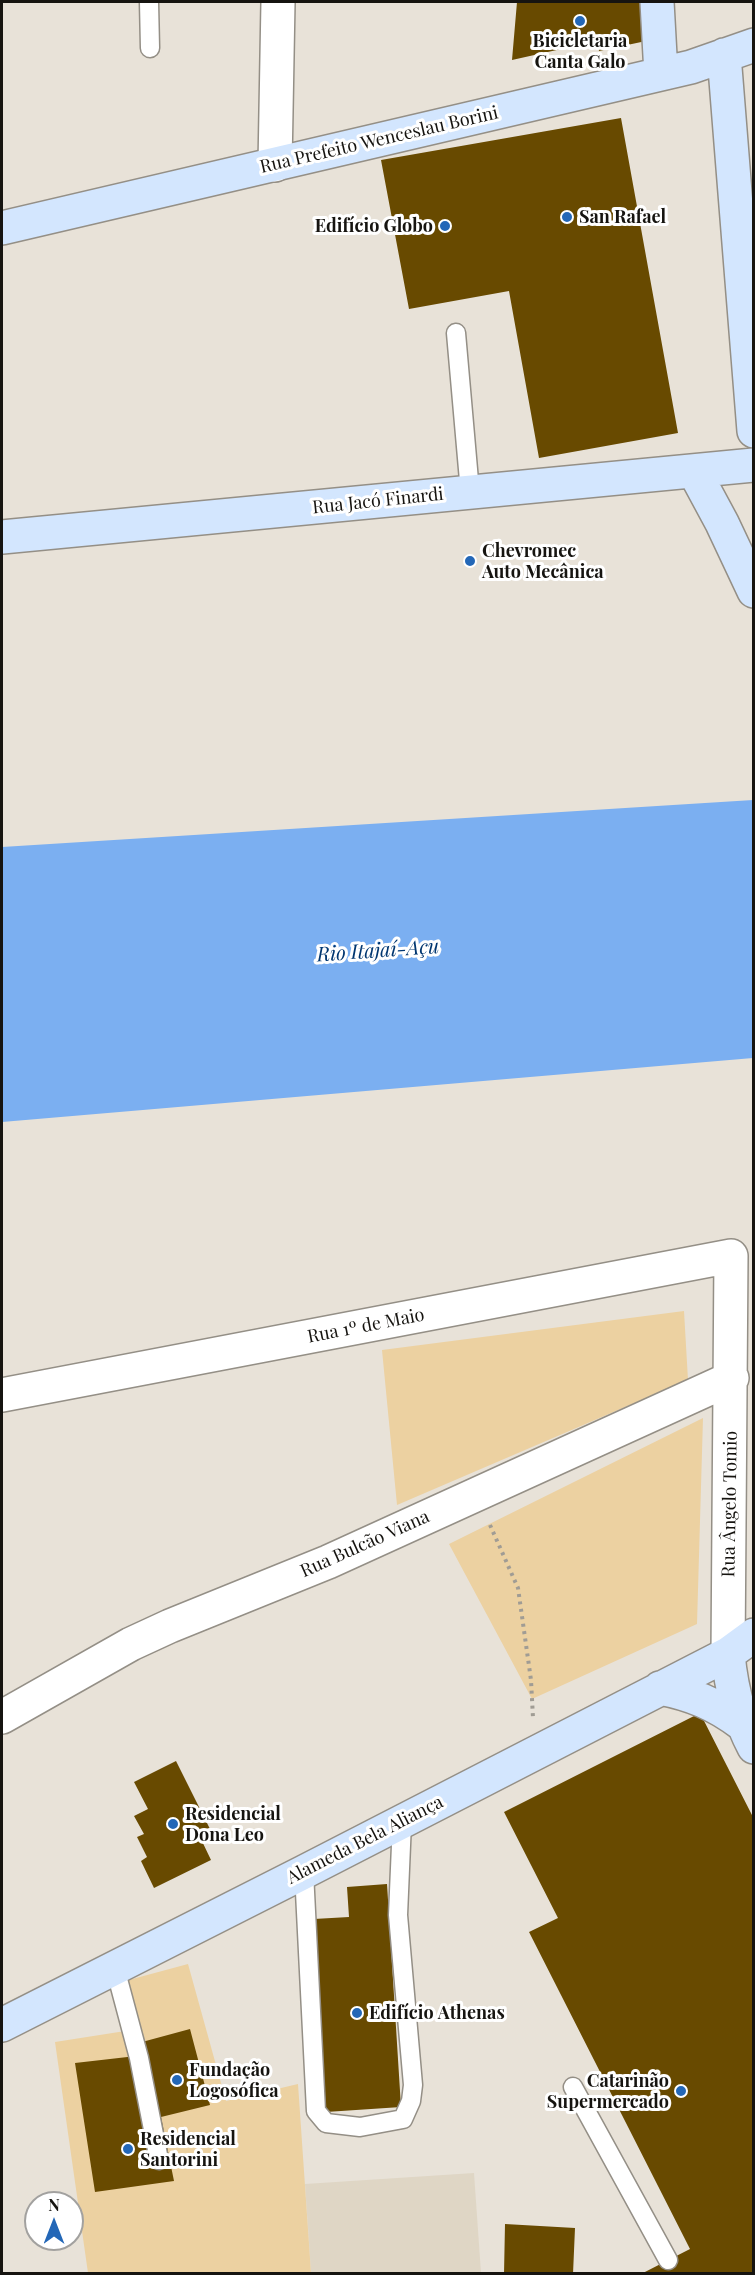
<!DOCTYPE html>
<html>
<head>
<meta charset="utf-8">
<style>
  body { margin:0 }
  #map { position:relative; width:755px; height:2275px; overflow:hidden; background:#e8e2d8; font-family:"Playfair Display",serif }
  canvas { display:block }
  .frame { position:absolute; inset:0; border:3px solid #161410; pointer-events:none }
  .north { position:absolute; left:24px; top:2191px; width:60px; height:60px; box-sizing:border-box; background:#fff; border:2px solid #a2a19f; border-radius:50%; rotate:0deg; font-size:16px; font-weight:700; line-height:24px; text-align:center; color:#161410 }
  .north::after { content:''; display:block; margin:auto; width:21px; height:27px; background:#2367b7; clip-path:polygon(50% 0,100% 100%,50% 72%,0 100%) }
</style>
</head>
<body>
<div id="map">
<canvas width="755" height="2275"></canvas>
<div class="frame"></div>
<div class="north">N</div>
</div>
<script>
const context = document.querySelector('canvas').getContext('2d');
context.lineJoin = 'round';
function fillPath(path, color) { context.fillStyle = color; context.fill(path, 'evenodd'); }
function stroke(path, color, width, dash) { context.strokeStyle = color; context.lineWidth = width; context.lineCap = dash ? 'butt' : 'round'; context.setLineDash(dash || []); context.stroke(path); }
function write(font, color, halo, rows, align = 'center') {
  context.font = font + ' "Playfair Display",serif'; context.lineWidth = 6; context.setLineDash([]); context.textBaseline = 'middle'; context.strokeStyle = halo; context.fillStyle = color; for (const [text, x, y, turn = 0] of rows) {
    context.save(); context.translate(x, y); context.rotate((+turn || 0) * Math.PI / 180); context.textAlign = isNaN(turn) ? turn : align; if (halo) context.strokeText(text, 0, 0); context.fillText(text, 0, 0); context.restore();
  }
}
const built = new Path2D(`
  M474 2173 481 2273H311L305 2184Z`);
const green = new Path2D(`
  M684 1311 688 1380 397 1505 382 1350Z
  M703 1418 697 1624 532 1699 449 1544Z
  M188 1964 226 2101 298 2084 311 2273H88L55 2042 138 2029 125 1981Z`);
const water = new Path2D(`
  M753 800V1058L2 1122V847Z`);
const building = new Path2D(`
  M517 2H644L646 41 599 51 597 41 512 60Z
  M621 118 678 433 539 458 509 291 409 309 381 160Z
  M700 1713 754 1819V2274H641L690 2249 529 1932 558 1918 504 1812Z
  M176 1761 211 1831 200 1837 211 1860 154 1888 141 1861 147 1857 137 1837 144 1834 134 1816 148 1809 134 1782Z
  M387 1884 401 2107 326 2112 314 1919 349 1917 347 1887Z
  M190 2029 210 2105 161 2117 174 2181 95 2192 75 2063 145 2055 142 2042Z
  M505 2224 575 2228 573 2274H504Z`);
const path = new Path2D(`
  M490 1525 518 1588 531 1680 533 1718`);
const lane = new Path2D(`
  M149 2 150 48
  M456 333 470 492
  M304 1872 316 2111 326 2123 360 2127 403 2119 411 2101 413 2085 398 1915 402 1822
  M115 1968 139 2058 159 2160
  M573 2087 668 2260`);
const street = new Path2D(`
  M275 165 278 2
  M2 1395 731 1256 728 1654
  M2 1717 131 1644 170 1626 328 1562 732 1378`);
const secondary = new Path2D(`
  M657 2 661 74
  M724 55 754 431
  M2 228 661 74 691 67 754 45
  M694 471 722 523 754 591
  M2 537 754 465
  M728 1654C731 1688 738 1717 754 1747
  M660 1688C691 1694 716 1704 742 1724
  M2 2025 304 1872 728 1654 754 1635`);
const markers = [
  [580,21,6,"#2367b7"],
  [567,217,6,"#2367b7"],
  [445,226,6,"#2367b7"],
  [470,561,6,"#2367b7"],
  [173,1824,6,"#2367b7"],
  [357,2013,6,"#2367b7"],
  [177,2080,6,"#2367b7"],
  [681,2091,6,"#2367b7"],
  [128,2149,6,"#2367b7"]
];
const poiNames = [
  ["Bicicletaria",580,41,"center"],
  ["Canta Galo",580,62,"center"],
  ["San Rafael",579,217],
  ["Edifício Globo",433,226,"right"],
  ["Chevromec",482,551],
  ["Auto Mecânica",482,572],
  ["Residencial",185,1814],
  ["Dona Leo",185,1835],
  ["Edifício Athenas",369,2013],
  ["Fundação",189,2070],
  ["Logosófica",189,2091],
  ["Catarinão",669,2081,"right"],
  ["Supermercado",669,2102,"right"],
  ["Residencial",140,2139],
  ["Santorini",140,2160]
];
const streetNames = [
  ["Rua Prefeito Wenceslau Borini",379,140,-13],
  ["Rua Jacó Finardi",378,501,-6],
  ["Rua 1º de Maio",366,1326,-11],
  ["Rua Ângelo Tomio",730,1504,-89],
  ["Rua Bulcão Viana",365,1544,-24],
  ["Alameda Bela Aliança",365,1840,-27]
];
const waterNames = [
  ["Rio Itajaí-Açu",378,951,-4]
];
fillPath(built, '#dfd6c5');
fillPath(green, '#ecd1a1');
fillPath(water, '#7baff1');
fillPath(building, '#684a00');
stroke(lane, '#948f86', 21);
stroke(street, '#948f86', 36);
stroke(secondary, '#948f86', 36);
stroke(path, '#a09c94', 4, [3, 4.5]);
stroke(lane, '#fff', 18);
stroke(street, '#fff', 33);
stroke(secondary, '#d3e6fe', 33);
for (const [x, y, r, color] of markers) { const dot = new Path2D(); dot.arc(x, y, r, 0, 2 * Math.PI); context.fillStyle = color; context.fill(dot); stroke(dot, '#fff', 2); }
write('bold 18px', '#161410', '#fff', poiNames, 'left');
write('18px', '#161410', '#fff', streetNames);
write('italic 20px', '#003670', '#fff', waterNames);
</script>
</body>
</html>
